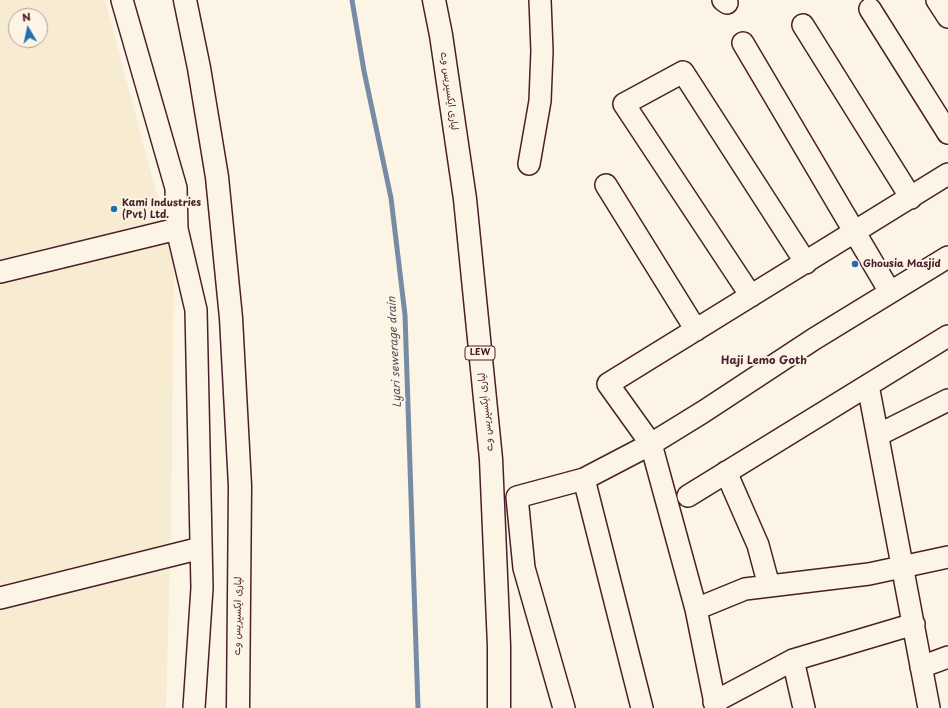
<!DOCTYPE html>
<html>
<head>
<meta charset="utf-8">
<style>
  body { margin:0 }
  #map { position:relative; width:948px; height:708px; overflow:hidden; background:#fcf5e5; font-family:"Playpen Sans",sans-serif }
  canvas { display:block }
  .north { position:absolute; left:8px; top:8px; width:40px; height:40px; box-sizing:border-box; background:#fcf5e5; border:1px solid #b59f9b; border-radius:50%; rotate:351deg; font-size:11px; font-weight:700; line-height:16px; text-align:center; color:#4a1f2b }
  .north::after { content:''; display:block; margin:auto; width:14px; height:18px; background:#1f6fb2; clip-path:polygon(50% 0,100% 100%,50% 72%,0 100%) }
</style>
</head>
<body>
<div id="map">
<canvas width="948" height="708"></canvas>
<div class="north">N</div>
</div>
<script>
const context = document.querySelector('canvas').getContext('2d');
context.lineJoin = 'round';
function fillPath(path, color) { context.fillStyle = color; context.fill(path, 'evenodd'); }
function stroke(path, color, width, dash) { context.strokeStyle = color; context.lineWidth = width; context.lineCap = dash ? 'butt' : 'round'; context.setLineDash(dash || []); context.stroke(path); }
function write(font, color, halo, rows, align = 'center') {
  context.font = font + ' "Playpen Sans","Playpen Sans Arabic",sans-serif'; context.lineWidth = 4; context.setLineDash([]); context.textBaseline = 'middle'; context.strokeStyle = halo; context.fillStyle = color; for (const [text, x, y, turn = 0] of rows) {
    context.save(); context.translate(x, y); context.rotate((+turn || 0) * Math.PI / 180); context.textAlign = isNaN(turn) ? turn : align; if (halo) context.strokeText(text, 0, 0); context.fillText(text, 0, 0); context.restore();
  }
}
const built = new Path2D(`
  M0 0H105L174 260 171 520 166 708H0ZM16 16H40V40H16Z`);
const stream = new Path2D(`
  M352 0 364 71 391 198 405 315 418 708`);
const minor = new Path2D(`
  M122 0 176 188 177 229 196 310 202 588 194 708
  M723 0 727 3
  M937 0 948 17
  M870 9 948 133
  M803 25 911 198
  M743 43 890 292
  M529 164 540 101 542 51 540 0
  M606 185 696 330
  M0 272 177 229
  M751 296 624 104 683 72 806 263
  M868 385 929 708
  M878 435 948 400
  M726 472 758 545 769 586
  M584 479 642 708
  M688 496 948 336
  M0 598 201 548
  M696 609 745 589 869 574 948 557
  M793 660 804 708
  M921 667 948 657
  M714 702 793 660 914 624
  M564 708 524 568 517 497 584 479 651 444 703 412 814 339 948 257
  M716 708 696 609 651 444 608 384 948 174`);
const highway = new Path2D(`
  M185 0 199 68 217 177 231 318 240 486 238 708
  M434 0 441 35 465 199 491 459 499 646V708`);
const markers = [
  [114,209,4,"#1f6fb2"],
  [855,264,4,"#1f6fb2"]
];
const shields = [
  [480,353,30]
];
const shieldNames = [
  ["LEW",480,353]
];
const streetNames = [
  ["لیاری ایکسپریس وے",449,91,82],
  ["لیاری ایکسپریس وے",486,412,-96],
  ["لیاری ایکسپریس وے",238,616,-89]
];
const poiNames = [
  ["Kami Industries",122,203],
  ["(Pvt) Ltd.",122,215],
  ["Ghousia Masjid",863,264]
];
const waterNames = [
  ["Lyari sewerage drain",395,352,-93]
];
const neighbourhoodNames = [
  ["Haji Lemo Goth",764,361]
];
fillPath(built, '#f7ebd1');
stroke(stream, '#768ca4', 5);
stroke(minor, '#4a1f2b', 24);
stroke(highway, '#4a1f2b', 25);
stroke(minor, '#fcf5e5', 21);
stroke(highway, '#fcf5e5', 22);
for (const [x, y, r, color] of markers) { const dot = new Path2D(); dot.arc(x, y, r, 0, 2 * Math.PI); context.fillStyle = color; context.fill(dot); stroke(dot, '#fcf5e5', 1.5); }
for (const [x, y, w] of shields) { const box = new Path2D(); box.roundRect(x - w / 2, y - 7, w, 14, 3); context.fillStyle = '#fcf5e5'; context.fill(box); stroke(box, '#4a1f2b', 1); }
write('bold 9px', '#4a1f2b', null, shieldNames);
write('10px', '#4a1f2b', '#fcf5e5', streetNames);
write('bold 10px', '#4a1f2b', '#fcf5e5', poiNames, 'left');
write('italic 11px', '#5c4c5e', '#fcf5e5', waterNames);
write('bold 11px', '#4a1f2b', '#fcf5e5', neighbourhoodNames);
</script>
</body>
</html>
